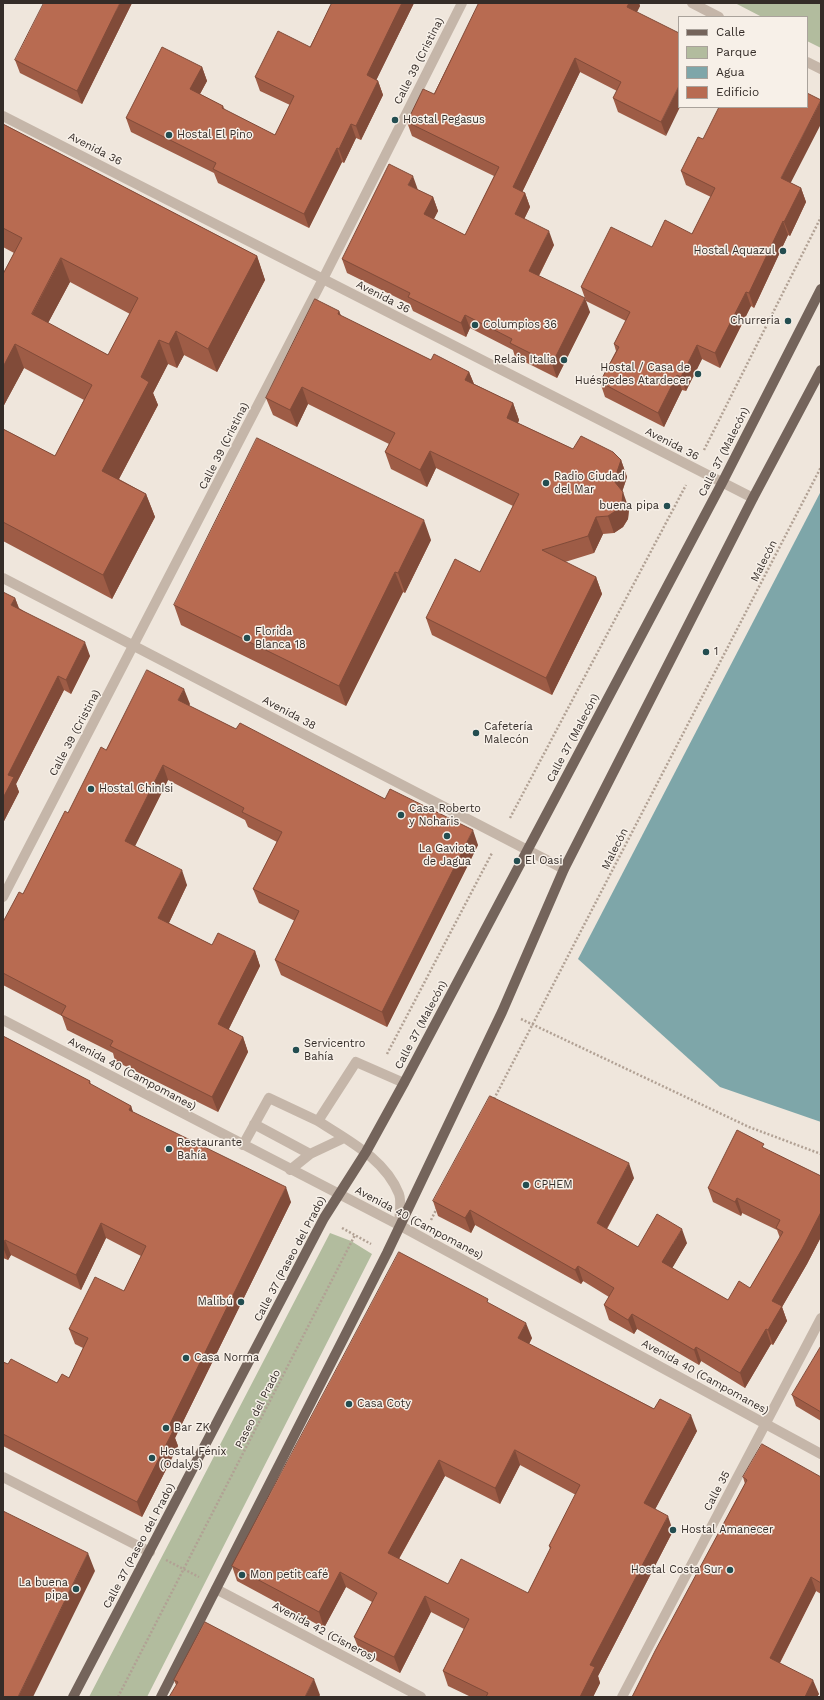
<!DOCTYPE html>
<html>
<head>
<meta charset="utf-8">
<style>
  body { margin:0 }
  #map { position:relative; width:824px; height:1700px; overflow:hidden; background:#efe6dc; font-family:"Work Sans",sans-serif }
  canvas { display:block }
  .frame { position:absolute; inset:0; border:4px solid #342c28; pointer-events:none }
  .legend { position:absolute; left:678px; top:16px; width:130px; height:92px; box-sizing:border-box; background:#f7f0e8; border:1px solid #a9a29b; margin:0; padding:5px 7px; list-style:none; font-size:12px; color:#342c28 }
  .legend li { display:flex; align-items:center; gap:8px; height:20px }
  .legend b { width:20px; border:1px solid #a9a29b }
</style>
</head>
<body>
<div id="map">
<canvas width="824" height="1700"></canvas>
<div class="frame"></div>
<ul class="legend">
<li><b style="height:5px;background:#74645b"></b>Calle</li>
<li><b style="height:11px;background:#b2bc9e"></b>Parque</li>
<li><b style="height:11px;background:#7ea6a9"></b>Agua</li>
<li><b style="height:11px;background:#b86b51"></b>Edificio</li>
</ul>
</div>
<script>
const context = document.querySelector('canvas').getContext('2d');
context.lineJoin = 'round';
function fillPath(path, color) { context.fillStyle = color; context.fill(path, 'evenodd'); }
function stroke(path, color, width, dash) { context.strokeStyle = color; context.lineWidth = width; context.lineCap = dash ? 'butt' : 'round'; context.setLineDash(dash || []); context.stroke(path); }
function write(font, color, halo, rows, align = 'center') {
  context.font = font + ' "Work Sans",sans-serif'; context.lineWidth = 3; context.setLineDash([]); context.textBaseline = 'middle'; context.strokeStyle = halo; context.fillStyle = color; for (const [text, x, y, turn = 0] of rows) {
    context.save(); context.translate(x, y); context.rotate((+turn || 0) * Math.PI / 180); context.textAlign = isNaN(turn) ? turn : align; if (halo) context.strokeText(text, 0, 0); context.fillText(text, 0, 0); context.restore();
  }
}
const green = new Path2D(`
  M735 3H821V48L807 41V17H762Z
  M330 1233 351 1241 372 1254 147 1697H89Z`);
const water = new Path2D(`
  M821 491V1122L720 1087 578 959Z`);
const path = new Path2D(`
  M704 450 821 217
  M510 818 686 485
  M521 1019 749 1127 821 1154
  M387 1054 492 853
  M494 1099 821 467
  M431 1220 437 1208
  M342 1228 371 1244
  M166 1560 199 1577
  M118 1697 355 1235`);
const service = new Path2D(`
  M318 1121C349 1141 385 1159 399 1194 402 1202 399 1217 399 1225
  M254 1124 310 1154
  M243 1145 269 1098 318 1121 356 1062 404 1083
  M290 1170 310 1154 344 1138`);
const minor = new Path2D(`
  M692 3 719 17
  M807 62 821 69
  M3 116 753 498
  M3 578 564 869
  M3 897 323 279 462 3
  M399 1225 821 1454
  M3 1477 150 1552
  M216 1589 421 1697
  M622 1697 821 1318`);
const tertiary = new Path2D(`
  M3 1020 399 1225`);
const primary = new Path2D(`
  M73 1697 324 1218 366 1152 404 1083 722 483 821 289
  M161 1697 387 1253 502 1012 564 869 753 498 821 370`);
const wall = new Path2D(`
  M132 3 82 104 20 73 15 60Z
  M332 3H414L376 80 378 81 383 95 361 140 356 138 344 163 342 162 309 228 218 183 214 173 131 132 126 118 202 67 207 81 200 94 223 106 225 110 275 135 290 105 260 91 255 77 310 47Z
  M479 3H639L640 6 637 12 666 136 618 112 613 98 617 91 580 72 522 192 525 193 530 207 524 219 554 245 539 276 590 312 557 378 515 357 513 350 470 328 466 337 413 311 410 304 347 273 342 259 418 190 433 197 438 211 434 219 465 235 494 176 412 136 407 122 434 94Z
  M3 124 257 256 265 280 217 372 184 355 177 368 168 364 153 393 158 405 119 479 146 494 155 517 112 599 3 541V429L55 456 84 400 24 368 3 407V274L14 253 3 247ZM70 282 130 314 108 355 48 323Z
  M681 171 791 183 801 188 806 202 790 236 788 235 754 308 751 306 720 368 702 359 686 391 682 390 664 427 605 397 600 382 616 351 614 344 626 321 586 301 581 287 652 247 692 234 711 197 686 185Z
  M339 311 341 316 431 360 469 372 474 384 513 403 519 420 518 423 573 449 621 460 627 477 622 492 629 509 628 519 623 527 614 533 603 534 594 553 565 562 596 577 602 594 552 695 432 635 426 618 480 572 513 506 436 468 427 487 391 469 385 452 389 444 308 404 297 427 273 415 266 398Z
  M431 540 405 593 403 592 346 706 181 625 174 605Z
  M15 598 19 608 90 656 71 694 64 690 16 784 19 792 3 823Z
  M190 704 189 706 236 729 385 799 478 845 387 1027 281 975 275 960 295 921 259 903 253 889 277 842 248 827 245 820 168 780 135 846 187 885 169 923 212 945 255 951 260 966 228 1030 243 1037 248 1052 218 1112 115 1061 113 1053 67 1030 62 1016 3 985V922L23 894 68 813 106 750Z
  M3 1036 90 1081 91 1085 131 1106 133 1112 291 1202 175 1438 178 1446 142 1517 3 1446V1362L8 1364 57 1383 69 1378 83 1348 75 1344 69 1329 124 1291 141 1256 106 1238 81 1290 11 1255 8 1260 3 1258Z
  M766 1149 821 1176V1237L807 1264 782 1307 787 1321 773 1345 771 1344 745 1388 701 1361 699 1365 637 1329 634 1334 609 1320 604 1305 609 1297 583 1281 581 1284 475 1225 471 1233 438 1216 433 1201 634 1178 607 1229 638 1247 687 1243 672 1268 728 1300 750 1288 780 1238 777 1230 742 1213 741 1216 713 1202 708 1188Z
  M490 1304 532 1338 529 1344 697 1431 655 1509 673 1531 598 1676 600 1683 593 1697H471L448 1686 443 1671 464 1629 431 1612 400 1673 360 1652 354 1637 372 1602 346 1587 324 1628 237 1581 232 1566ZM520 1465 576 1495 549 1546 550 1549 528 1593 448 1584 399 1559 445 1476 500 1504Z
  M821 1346V1421L796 1406 792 1395Z
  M743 1477H821V1594L816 1591 780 1663 819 1694 817 1697H632L745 1484Z
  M174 1680 320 1695 176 1685Z`);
const shadedWall = new Path2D(`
  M120 3H132L82 104 77 91Z
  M402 3H414L372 89 367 75Z
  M629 3H639L640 6 632 21 627 7Z
  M575 58 580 72 518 201 513 187Z
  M202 67 207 81 195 103 190 89Z
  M378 81 383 95 361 140 356 126Z
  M679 86V107H680L666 136 661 122Z
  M821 100V124L786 192 781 178Z
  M351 124 356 138 344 163 339 149Z
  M337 148 342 162 309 228 304 214Z
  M413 176 418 190 408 185Z
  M801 188 806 202 790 236 784 222Z
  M525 193 530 207 520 228 515 214Z
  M433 197 438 211 429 228 424 214Z
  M783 221 788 235 754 308 749 293Z
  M549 231 554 245 534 285 529 271Z
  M257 256 265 280 217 372 208 349Z
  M61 258 70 282 40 338 32 314Z
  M746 292 751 306 720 368 715 353Z
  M585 298 590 312 557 378 552 364Z
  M339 311 346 328 338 314Z
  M465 315 470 328 466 337 461 323Z
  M176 331 184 355 177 368 169 344Z
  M159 340 168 364 153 393 158 405 111 494 102 471 141 377Z
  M15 344 24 368 3 407V367Z
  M697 345 702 359 686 391 681 377Z
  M469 372 476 389 465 380Z
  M677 375 682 390 664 427 658 413Z
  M302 387 308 404 297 427 290 410Z
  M513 403 519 420 513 435 507 418Z
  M430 451 436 468 427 487 420 470Z
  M621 460 627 477 620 498 614 481Z
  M623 492 629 509 628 519 623 527 614 533 608 516Z
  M146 494 155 517 112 599 103 575Z
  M596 517 603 534 594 553 588 536Z
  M424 520 431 540 405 593 398 573Z
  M395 572 403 592 346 706 339 686Z
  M596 577 602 594 552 695 546 678Z
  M15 598 20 612 11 605Z
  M85 642 90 656 71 694 66 680Z
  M58 676 64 690 16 784 19 792 3 823V798L8 775Z
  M184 689 190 704 184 715 178 700Z
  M163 765 168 780 130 856 125 841Z
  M473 830 478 845 387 1027 382 1012Z
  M182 870 187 885 164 933 158 918Z
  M255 951 260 966 224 1039 218 1024Z
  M243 1037 248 1052 218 1112 212 1097Z
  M131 1106 136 1121 129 1110Z
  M629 1163 634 1178 602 1237 597 1223Z
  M286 1187 291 1202 175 1438 178 1446 142 1517 137 1502 168 1428Z
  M737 1198 742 1213 741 1216 735 1202Z
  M470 1210 475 1225 471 1233 465 1218Z
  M821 1212V1237L807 1264 782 1307 787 1321 773 1345 768 1330 772 1301Z
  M101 1223 106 1238 81 1290 76 1275Z
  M682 1229 687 1243 667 1277 662 1262Z
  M5 1240 11 1255 8 1260 3 1247V1244Z
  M578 1266 583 1281 581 1284 575 1270Z
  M632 1314 637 1329 634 1334 628 1320Z
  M526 1323 532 1338 524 1354 518 1338Z
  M766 1329 771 1344 745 1388 740 1373Z
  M696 1347 701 1361 699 1365 694 1350Z
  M691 1415 697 1431 650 1519 644 1503Z
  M515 1450 520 1465 500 1504 495 1488Z
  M439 1460 445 1476 393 1569 388 1553Z
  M668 1516 673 1531 598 1676 600 1683 593 1697H580L590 1665Z
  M88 1553 95 1571 33 1697H18Z
  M340 1572 346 1587 324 1628 319 1612Z
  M811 1577 816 1591 775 1672 770 1658Z
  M425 1596 431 1612 400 1673 394 1657Z
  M314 1679 320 1695 319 1697H305Z
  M813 1680 819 1694 817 1697H805Z`);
const building = new Path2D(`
  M44 3H120L77 91 15 60Z
  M332 3H402L367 75 378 81 356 126 351 124 339 149 337 148 304 214 213 169 216 163 126 118 162 47 202 67 190 89 223 106 222 108 275 135 294 96 255 77 278 31 310 47Z
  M479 3H629L627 7 679 33V86L661 122 613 98 621 82 575 58 513 187 525 193 515 214 549 231 529 271 585 298 552 364 510 343 512 339 465 315 461 323 408 297 410 293 342 259 389 164 413 176 408 185 433 197 424 214 465 235 499 167 407 122 423 89 434 94Z
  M807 93 821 100 781 178 801 188 784 222 783 221 749 293 746 292 715 353 697 345 681 377 677 375 658 413 600 382 619 347 614 344 630 312 581 287 611 227 652 247 665 220 692 234 715 188 681 171 698 137 703 139 719 107H807Z
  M3 124 257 256 208 349 176 331 169 344 159 340 141 377 149 382 102 471 146 494 103 575 3 522V429L55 456 92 385 15 344 3 367V274L22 238 3 228ZM61 258 138 298 108 355 32 314Z
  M315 299 339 311 338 314 431 360 434 354 469 372 465 380 513 403 507 418 573 449 581 436 613 452 621 460 614 481 623 492 622 502 617 510 608 516 596 517 588 536 542 550 596 577 546 678 426 618 455 559 480 572 519 494 430 451 420 470 385 452 395 433 302 387 290 410 266 398Z
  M257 438 424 520 398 573 395 572 339 686 174 605Z
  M3 592 15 598 11 605 85 642 66 680 58 676 8 775 14 777 3 798Z
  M147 670 184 689 178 700 236 729 240 723 385 799 390 789 473 830 382 1012 275 960 299 911 253 889 282 832 242 812 244 808 163 765 125 841 182 870 158 918 212 945 218 933 255 951 218 1024 243 1037 212 1097 110 1046 113 1041 61 1015 66 1006 3 973V922L19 892 23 894 65 811 68 813 101 747 106 750Z
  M3 1036 90 1081 89 1083 131 1106 129 1110 286 1187 168 1428 173 1431 137 1502 3 1434V1362L8 1364 11 1359 57 1383 62 1374 69 1378 88 1338 69 1329 95 1277 124 1291 146 1246 101 1223 76 1275 5 1240 3 1244Z
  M490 1096 629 1163 597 1223 638 1247 657 1214 682 1229 662 1262 728 1300 739 1281 750 1288 783 1232 776 1228 780 1220 737 1198 735 1202 708 1188 737 1130 764 1144 762 1147 821 1176V1212L802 1249 772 1301 782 1306 768 1330 766 1329 740 1373 696 1347 694 1350 632 1314 628 1320 604 1305 614 1288 578 1266 575 1270 470 1210 465 1218 433 1201Z
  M399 1252 488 1299 487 1302 526 1323 518 1338 654 1409 660 1399 691 1415 644 1503 668 1516 590 1665 595 1667 580 1697H486L488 1693 443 1671 469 1619 425 1596 394 1657 354 1637 377 1593 340 1572 319 1612 232 1566ZM515 1450 580 1485 549 1546 551 1547 528 1593 461 1559 448 1584 388 1553 439 1460 495 1488Z
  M821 1346V1412L792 1395Z
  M762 1444 821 1477V1583L811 1577 770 1658 813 1680 805 1697H632L655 1651 747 1480 743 1477Z
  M3 1511 88 1553 18 1697H3Z
  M205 1622 314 1679 305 1697H169L178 1682 174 1680Z`);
const markers = [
  [395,120,4,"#234d50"],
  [169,135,4,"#234d50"],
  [783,251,4,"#234d50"],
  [788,321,4,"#234d50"],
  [475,325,4,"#234d50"],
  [564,360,4,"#234d50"],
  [698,374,4,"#234d50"],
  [546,483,4,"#234d50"],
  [667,506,4,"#234d50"],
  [247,638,4,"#234d50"],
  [706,652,4,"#234d50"],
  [476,733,4,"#234d50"],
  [91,789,4,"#234d50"],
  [401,815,4,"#234d50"],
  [447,836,4,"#234d50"],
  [517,861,4,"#234d50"],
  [296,1050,4,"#234d50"],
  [169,1149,4,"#234d50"],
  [526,1185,4,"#234d50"],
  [241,1302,4,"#234d50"],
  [186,1358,4,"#234d50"],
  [349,1404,4,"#234d50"],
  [166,1428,4,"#234d50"],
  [152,1458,4,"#234d50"],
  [673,1530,4,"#234d50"],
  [730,1570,4,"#234d50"],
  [242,1575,4,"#234d50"],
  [76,1589,4,"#234d50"]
];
const streetNames = [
  ["Calle 39 (Cristina)",419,61,-63],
  ["Avenida 36",95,149,27],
  ["Avenida 36",383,297,27],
  ["Avenida 36",672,444,27],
  ["Calle 39 (Cristina)",224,446,-63],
  ["Calle 37 (Malecón)",724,452,-63],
  ["Malecón",764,561,-63],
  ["Avenida 38",289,713,28],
  ["Calle 39 (Cristina)",75,733,-62],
  ["Calle 37 (Malecón)",573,738,-62],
  ["Malecón",615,849,-63],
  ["Calle 37 (Malecón)",421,1025,-62],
  ["Avenida 40 (Campomanes)",132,1074,28],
  ["Avenida 40 (Campomanes)",419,1223,28],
  ["Calle 37 (Paseo del Prado)",290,1259,-62],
  ["Avenida 40 (Campomanes)",705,1377,29],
  ["Paseo del Prado",258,1409,-63],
  ["Calle 35",717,1491,-62],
  ["Calle 37 (Paseo del Prado)",139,1546,-62],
  ["Avenida 42 (Cisneros)",324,1632,28]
];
const poiNames = [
  ["Hostal Pegasus",403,120],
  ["Hostal El Pino",177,135],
  ["Hostal Aquazul",775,251,"right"],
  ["Churreria",780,321,"right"],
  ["Columpios 36",483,325],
  ["Relais Italia",556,360,"right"],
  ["Hostal / Casa de",690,368,"right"],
  ["Huéspedes Atardecer",690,381,"right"],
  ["Radio Ciudad",554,477],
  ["del Mar",554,490],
  ["buena pipa",659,506,"right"],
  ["Florida",255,632],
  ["Blanca 18",255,645],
  ["1",714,652],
  ["Cafetería",484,727],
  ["Malecón",484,740],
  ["Hostal ChinIsi",99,789],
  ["Casa Roberto",409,809],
  ["y Noharis",409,822],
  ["La Gaviota",447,849,"center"],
  ["de Jagua",447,862,"center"],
  ["El Oasi",525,861],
  ["Servicentro",304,1044],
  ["Bahía",304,1057],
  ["Restaurante",177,1143],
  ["Bahía",177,1156],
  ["CPHEM",534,1185],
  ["Malibú",233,1302,"right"],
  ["Casa Norma",194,1358],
  ["Casa Coty",357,1404],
  ["Bar ZK",174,1428],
  ["Hostal Fénix",160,1452],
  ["(Odalys)",160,1465],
  ["Hostal Amanecer",681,1530],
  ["Hostal Costa Sur",722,1570,"right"],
  ["Mon petit café",250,1575],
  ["La buena",68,1583,"right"],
  ["pipa",68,1596,"right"]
];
fillPath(green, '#b2bc9e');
fillPath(water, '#7ea6a9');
stroke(path, '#b1a194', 2.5, [2, 2]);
stroke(service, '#c5b6a9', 10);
stroke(minor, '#c5b6a9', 10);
stroke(tertiary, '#c5b6a9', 10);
stroke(primary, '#74645b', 10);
fillPath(wall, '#9e5c46');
fillPath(shadedWall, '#814b39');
fillPath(building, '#b86b51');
stroke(building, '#814b39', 1);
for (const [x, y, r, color] of markers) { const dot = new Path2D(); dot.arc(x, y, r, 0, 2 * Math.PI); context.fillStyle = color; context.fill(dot); stroke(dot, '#f7f0e8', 1.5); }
write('11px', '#342c28', '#f7f0e8', streetNames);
write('11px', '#342c28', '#f7f0e8', poiNames, 'left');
</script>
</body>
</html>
